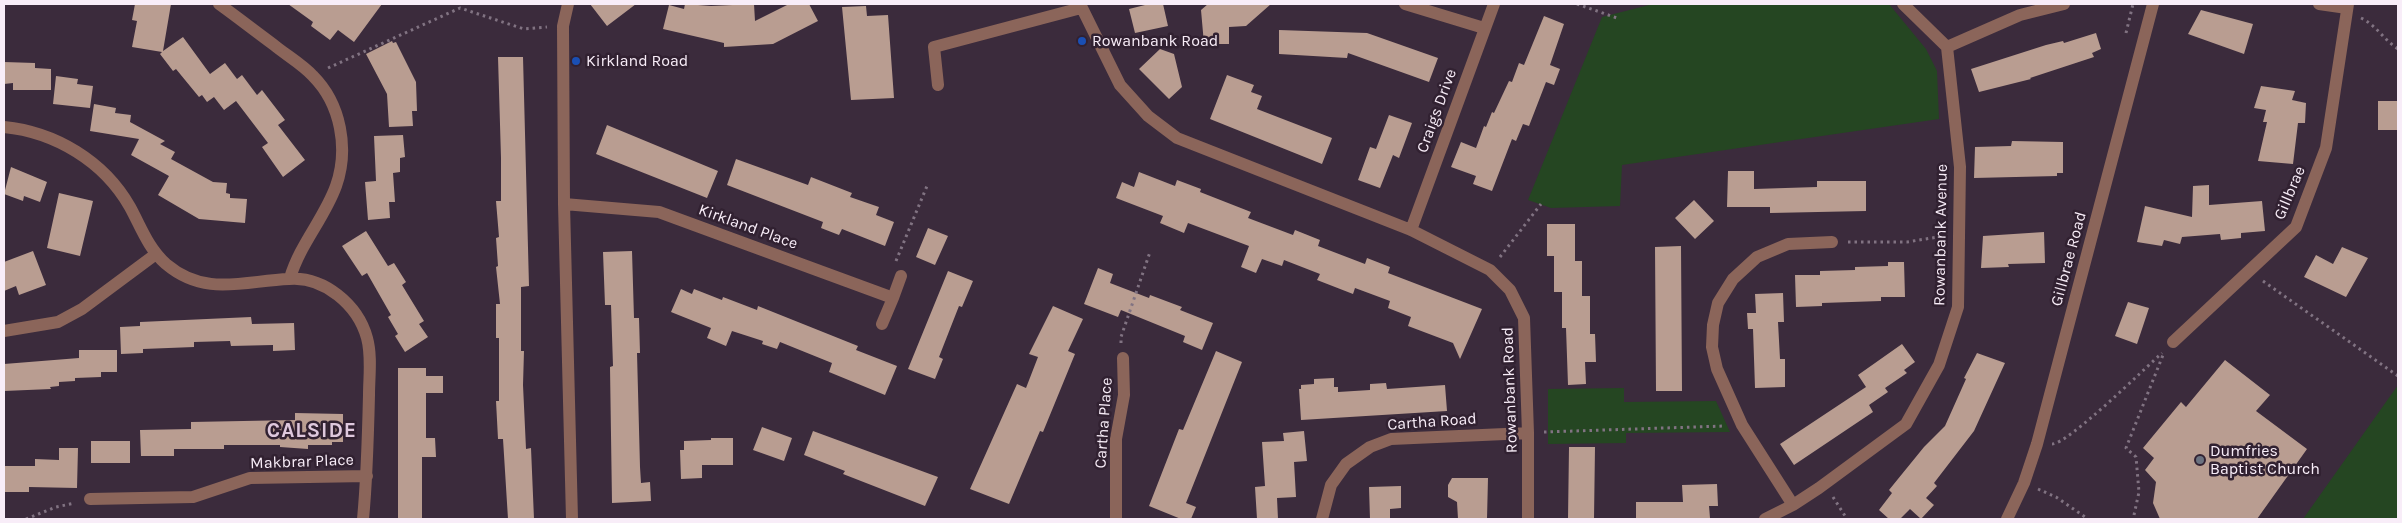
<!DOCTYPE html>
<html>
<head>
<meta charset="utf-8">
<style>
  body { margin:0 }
  #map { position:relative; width:2402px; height:523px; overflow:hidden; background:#3b2b3c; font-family:Karla,sans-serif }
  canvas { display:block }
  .frame { position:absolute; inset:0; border:5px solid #f8edf8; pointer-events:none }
</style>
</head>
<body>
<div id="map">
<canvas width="2402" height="523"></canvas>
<div class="frame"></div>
</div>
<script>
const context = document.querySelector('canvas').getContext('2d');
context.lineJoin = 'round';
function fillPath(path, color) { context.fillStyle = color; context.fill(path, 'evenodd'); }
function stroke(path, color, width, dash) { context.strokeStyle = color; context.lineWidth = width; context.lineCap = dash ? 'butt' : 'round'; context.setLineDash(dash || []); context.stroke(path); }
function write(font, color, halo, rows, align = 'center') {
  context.font = font + ' Karla,sans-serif'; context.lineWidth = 5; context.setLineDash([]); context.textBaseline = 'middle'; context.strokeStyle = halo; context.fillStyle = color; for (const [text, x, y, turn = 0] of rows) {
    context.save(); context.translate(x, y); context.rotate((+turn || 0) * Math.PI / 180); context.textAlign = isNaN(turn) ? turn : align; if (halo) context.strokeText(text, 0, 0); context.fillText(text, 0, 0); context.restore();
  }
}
const green = new Path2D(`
  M1653 4H1889L1926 49 1937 71 1939 119 1622 165 1620 206 1551 208 1528 200 1602 17Z
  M2398 385V519H2303Z
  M1624 388V402L1716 401 1730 432 1626 433V443L1548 444V389Z`);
const building = new Path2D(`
  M135 4H171L163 51 183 37 210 74 225 63 237 79 242 75 257 95 262 90 285 120 278 125 305 160 283 177 262 147 268 143 236 101 224 110 214 97 207 102 202 95 199 97 176 69 173 71 160 54 162 52 132 47 137 21 132 20Z
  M288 4H382L354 42 338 30 330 40 311 26 313 22Z
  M590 4H636L607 26Z
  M685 4 711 6 754 4 755 21 789 4H809L818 21 773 44 724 47V43L663 29 669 5 684 9Z
  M1149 4H1163L1168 26 1135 33 1129 9Z
  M1208 4H1271L1246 26 1229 27V44H1204L1201 10Z
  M866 6 867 16 888 15 894 98 851 100 842 7Z
  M2201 10 2253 24 2244 54 2188 34Z
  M1544 16 1564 24 1550 65 1560 69 1554 85 1546 82 1529 126 1523 124 1516 141 1512 139 1492 191 1473 184 1476 176 1451 167 1461 142 1476 148 1484 126 1486 127 1492 112 1494 113 1509 81 1512 82 1519 63 1524 65Z
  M1279 30 1367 33 1438 58 1429 82 1348 53 1347 58 1279 54Z
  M2096 33 2101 49 2092 53 2094 57 2030 78 2031 79 1979 92 1971 69 2046 45 2063 41 2064 43Z
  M392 41 393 43 396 42 416 82 417 111H412L413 126 389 127 387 94 366 54Z
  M1160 49 1174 54 1182 87 1169 99 1139 69Z
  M498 57H523L529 286 521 287V351H524L523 385 526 449 531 448 534 519H508L503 439H498L496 401H499V338H496V304H500L496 267 498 266 496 238 499 237 496 201H501V158Z
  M4 62 35 63V68L51 69V90H13V83L4 84Z
  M1227 75 1254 85 1251 92 1262 96 1257 109 1332 138 1322 164 1210 119Z
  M56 76 78 79 77 84 93 86 90 108 53 104Z
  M2261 86 2295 91 2292 100 2306 103 2305 123H2298L2293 164 2258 161 2267 122H2263L2266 110 2254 108Z
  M2378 101H2398V130H2378Z
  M94 104 116 108 115 113 131 115 130 122 165 141 160 144 175 152 171 159 213 182 227 183 226 193 230 194V198L247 199 245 223 199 219 158 195 169 176 131 155 139 139 90 131Z
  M1389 115 1412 123 1399 158 1393 155 1380 188 1358 180 1370 147 1376 149Z
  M607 125 718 171 707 198 596 154Z
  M403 135 405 157 400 158V172L393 173 395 202H389L390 218 368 220 365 182 376 181 374 136Z
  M2012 141 2063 142V173H2057V176L1974 178 1975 147 2011 146Z
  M736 159 808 185 811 177 852 193 850 197 879 207 876 215 894 222 885 246 842 229 839 235 821 228 823 222 727 185Z
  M11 167 47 182 40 202 24 196 23 201 4 194Z
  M1728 171H1754V189L1817 187V181H1866V211L1770 213V207H1727Z
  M1139 172 1175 186 1177 180 1201 189 1200 192 1251 212 1248 218 1293 235 1295 230 1320 240 1318 246 1365 264 1367 258 1390 267 1388 273 1482 309 1460 359 1453 343 1408 326 1411 317 1388 308 1390 301 1355 288 1353 294 1317 280 1320 274 1284 260 1282 266 1262 259 1256 273 1241 267 1249 246 1188 223 1184 233 1160 223 1163 216 1116 198 1122 182 1134 187Z
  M2209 185V205L2262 201 2265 231 2241 233V238L2221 240 2220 234 2182 237 2180 244 2164 240 2162 246 2137 242 2145 206 2192 217 2193 186Z
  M59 193 93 201 80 256 47 248Z
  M1694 200 1714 221 1695 239 1675 218Z
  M1547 224H1575V261H1582V296H1590V334H1595L1596 362H1585L1586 384 1568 385 1566 328H1562V292H1554V256H1547Z
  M928 228 948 236 935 265 916 257Z
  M366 231 388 266 394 263 406 282 402 285 424 321 419 324 428 337 405 352 395 336 398 334 388 317 391 315 367 273 362 276 342 246Z
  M2044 232 2045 263 2008 264 2009 267 1981 268 1983 236Z
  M1681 246 1682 391H1656L1655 247Z
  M2342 247 2368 258 2346 297 2304 277 2316 255 2333 264Z
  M33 251 46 285 19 295 16 286 4 291V262Z
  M632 251 634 318H639L640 353H637L640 467 641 483 650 482 651 501 612 503 610 367 613 366 611 305H605L603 252Z
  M1888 262H1904L1905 297H1881V301L1822 303V306L1796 307 1795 275H1820V271L1855 270V267L1888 266Z
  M1098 268 1113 274 1110 283 1149 298 1150 295 1182 307 1180 310 1213 323 1202 350 1183 342 1185 336 1121 310 1118 317 1084 304Z
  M948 271 973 281 962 307 959 306 939 357 943 359 935 379 908 369Z
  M681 289 692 294 694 289 722 300 723 297 757 310 758 306 858 346 856 350 897 366 885 395 829 372 832 363 780 342 777 349 762 344 763 341 732 331 726 346 707 338 711 328 671 312Z
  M1783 293 1784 322H1778L1780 359H1785V387L1755 388 1753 329H1748L1747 313H1756L1755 294Z
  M2128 302 2149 308 2137 344 2115 336Z
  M1053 306 1083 319 1068 351 1075 354 1043 432 1040 431 1009 504 970 489 1017 384 1026 388 1038 357 1029 354Z
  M251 317 252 324 294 323 295 350 273 351V345L231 346 230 341 194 342V347L143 349V353L121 354 120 327 140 326V322Z
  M1902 344 1915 362 1904 370 1907 373 1885 388 1888 392 1869 405 1873 412 1794 465 1780 444 1866 387 1858 375Z
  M79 350H117V372H101V377L75 378V381L59 382V386L50 387 51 389 4 391V364L79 358Z
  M1216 351 1242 362 1186 503 1196 507 1191 519H1181L1149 506 1179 429 1183 430Z
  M1977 353 2005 363 1974 431 1934 483 1937 486 1926 498 1934 505 1921 519 1910 509 1900 519H1889L1879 510 1892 493 1889 490 1924 447 1945 426 1966 379 1964 378Z
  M2225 360 2270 395 2256 411 2307 449 2257 519H2160L2153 503 2156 482 2145 470 2154 458 2143 448 2181 402 2186 407Z
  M398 368H426V376H443V393H426V438H435L436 457H422V519H398Z
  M1334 378V387H1338V392L1370 390V384L1386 383 1387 389 1445 385 1447 411 1301 420 1299 389H1301V385L1314 384V379Z
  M295 413 343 414V442H332V445H308V449L280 447V445H224V449H174V456H141L140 430 191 429V422L295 420Z
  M762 427 792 438 784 461 753 450Z
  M813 431 938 477 925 506 843 474 845 471 804 455Z
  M1304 431 1307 461 1294 462 1296 497 1277 498 1278 519H1257L1255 487 1265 486 1262 442 1284 441 1283 433Z
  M711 438H733V465H702V478L681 479 680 450H684V441L711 440Z
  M91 441H130V463H91Z
  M1569 447H1595L1594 519H1568Z
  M59 448H78L77 488 29 487V492H4V466H35V459L59 460Z
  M1452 478H1488L1487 519H1458L1457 502 1448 497V485Z
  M1717 484 1718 506H1709L1710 518 1636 519V502H1683L1682 485Z
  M1401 486V508L1390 509V519H1370L1369 487Z`);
const path = new Path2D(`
  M1577 4 1617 18
  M2361 18C2376 25 2384 40 2398 49
  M2126 33 2133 4
  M328 68 460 8 524 29 547 27
  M1848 242H1907L1944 236
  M1500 257 1541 204
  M896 261 927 186
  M2263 281 2398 376
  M1121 343V337L1150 252
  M1544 432 1725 426
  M2052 444C2068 444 2145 368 2162 353
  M2038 489 2056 497 2088 519
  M1833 497 1847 519
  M2134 515 2139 492 2136 457 2126 448 2163 355
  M26 519 56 507 75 503`);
const minor = new Path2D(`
  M219 4C237 17 255 31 274 45 286 55 302 64 313 76 341 104 349 149 336 186 324 219 300 244 290 278
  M568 4 563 26 564 204 572 519
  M1080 4 1120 85 1148 116 1177 138 1411 230 1490 270 1510 290 1524 318 1528 433V519
  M1405 4 1484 28
  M2319 4 2347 8
  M1947 47 2020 15 2064 4
  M938 85 934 47 1081 8
  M4 127C55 132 104 161 130 207 141 227 148 248 166 264 205 297 243 281 289 279 324 276 358 305 367 338 372 356 369 377 369 395 368 437 367 478 363 519
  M564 204 659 212 893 298 901 276
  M1411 230 1494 4
  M882 324 893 298
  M4 331 58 322 82 309 156 254
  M2173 342 2296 227 2326 148 2348 4
  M90 499 193 497 250 478 367 476
  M1793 505 1742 425 1717 369 1712 347 1713 325 1718 303 1733 279 1757 257 1788 244 1832 242
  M1116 519V439L1124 395 1123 358
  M1322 519 1331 485 1346 464 1370 447 1391 439 1528 433
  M1765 519 1793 505 1819 488 1906 424 1939 365 1958 307 1960 167 1947 47 1903 4
  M2007 519 2024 483 2037 444 2153 4`);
const markers = [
  [1082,41,5,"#1a4fb4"],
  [576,61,5,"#1a4fb4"],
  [2200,460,5,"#6b7280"]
];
const poiNames = [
  ["Rowanbank Road",1092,41],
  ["Kirkland Road",586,61],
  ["Dumfries",2210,451],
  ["Baptist Church",2210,469]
];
const streetNames = [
  ["Craigs Drive",1437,111,-70],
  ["Gillbrae",2290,193,-67],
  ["Kirkland Place",748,227,20],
  ["Rowanbank Avenue",1941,235,-89],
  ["Gillbrae Road",2069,259,-75],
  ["Rowanbank Road",1510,390,-92],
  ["Cartha Road",1432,422,-4],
  ["Cartha Place",1104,423,-86],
  ["Makbrar Place",302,462,-2]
];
const districtNames = [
  ["CALSIDE",312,431]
];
fillPath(green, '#254622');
fillPath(building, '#b99d91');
stroke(path, '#817382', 3, [2.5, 4]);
stroke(minor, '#8b655a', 12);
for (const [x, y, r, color] of markers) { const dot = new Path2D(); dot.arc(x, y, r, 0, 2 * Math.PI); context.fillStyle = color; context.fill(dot); stroke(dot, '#312131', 2); }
write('16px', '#f8edf8', '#312131', poiNames, 'left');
write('16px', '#f8edf8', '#312131', streetNames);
context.letterSpacing = '1px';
write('bold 21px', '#dec8dd', '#312131', districtNames);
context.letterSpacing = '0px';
</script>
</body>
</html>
